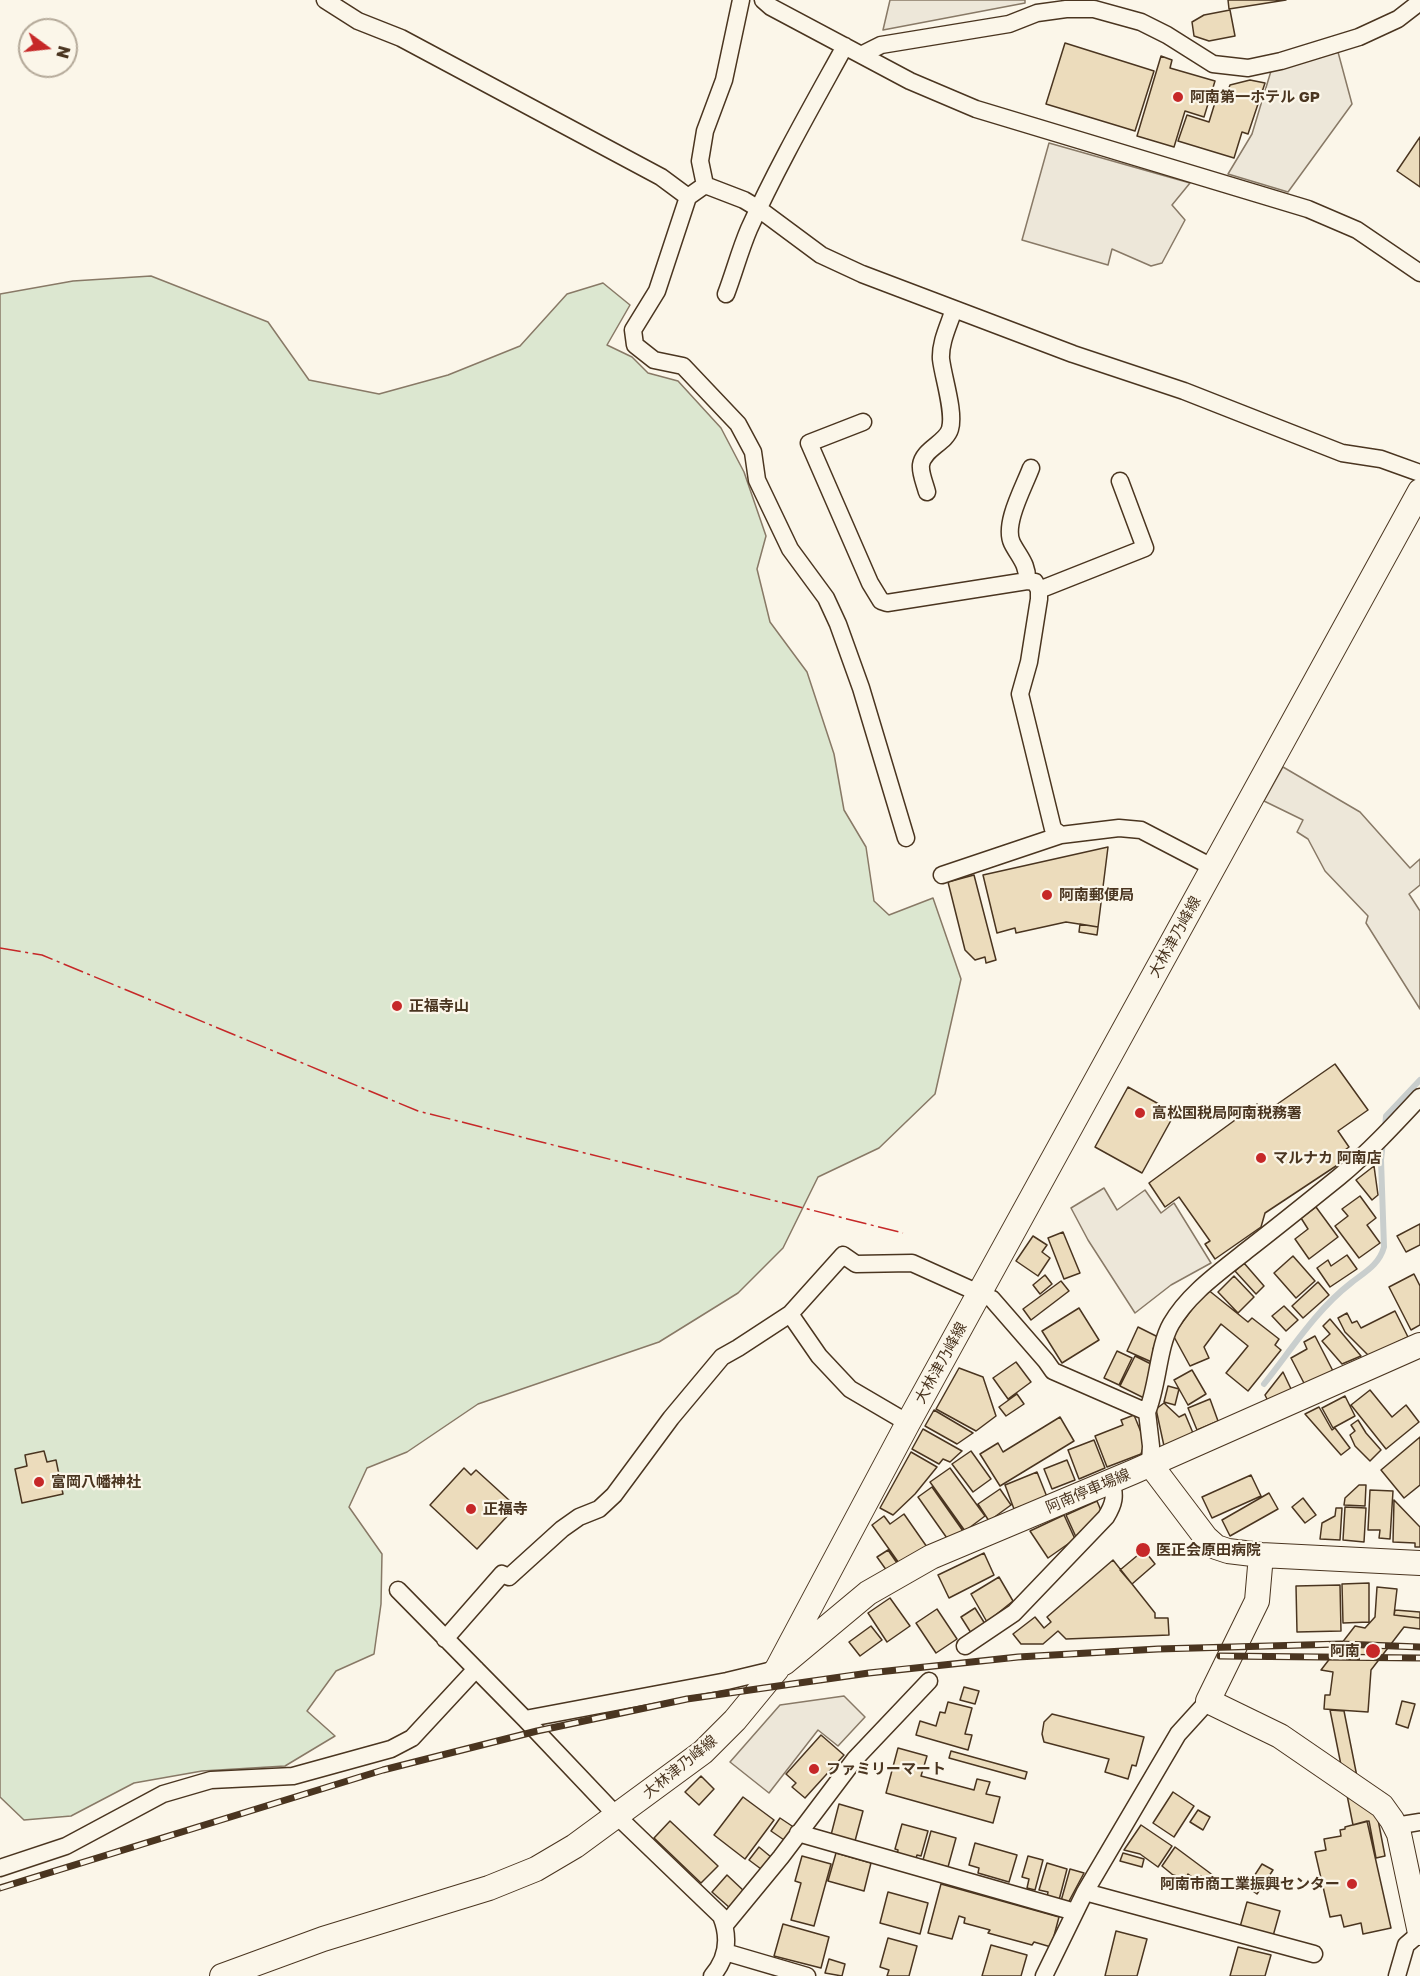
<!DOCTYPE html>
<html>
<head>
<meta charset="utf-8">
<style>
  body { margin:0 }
  #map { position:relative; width:1420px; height:1976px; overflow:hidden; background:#fbf6e9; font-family:"Golos Text",sans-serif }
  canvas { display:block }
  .north { position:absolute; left:18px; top:18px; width:60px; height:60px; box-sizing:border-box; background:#fbf6e9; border:2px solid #b4a999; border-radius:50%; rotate:105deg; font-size:16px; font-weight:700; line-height:24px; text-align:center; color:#4a3520 }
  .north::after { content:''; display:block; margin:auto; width:21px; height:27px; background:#c62828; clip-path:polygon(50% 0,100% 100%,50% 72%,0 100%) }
</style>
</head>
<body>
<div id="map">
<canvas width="1420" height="1976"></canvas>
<div class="north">N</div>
</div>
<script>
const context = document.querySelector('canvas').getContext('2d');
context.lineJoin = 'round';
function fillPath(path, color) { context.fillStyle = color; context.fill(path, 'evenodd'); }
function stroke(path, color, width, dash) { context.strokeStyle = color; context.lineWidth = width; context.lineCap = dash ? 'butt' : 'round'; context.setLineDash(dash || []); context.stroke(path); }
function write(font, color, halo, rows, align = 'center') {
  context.font = font + ' "Golos Text","Noto Sans JP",sans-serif'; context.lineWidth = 4.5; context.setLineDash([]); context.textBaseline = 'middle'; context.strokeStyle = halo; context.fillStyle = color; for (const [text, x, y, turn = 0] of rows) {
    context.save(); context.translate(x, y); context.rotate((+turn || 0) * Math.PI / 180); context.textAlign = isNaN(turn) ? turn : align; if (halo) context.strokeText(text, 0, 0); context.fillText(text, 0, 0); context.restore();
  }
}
const green = new Path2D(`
  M151 276 268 322 309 380 379 394 448 375 520 346 567 294 603 283 630 305 607 345 632 357 648 373 678 381 721 428 744 472 766 536 757 569 770 622 807 672 834 754 844 810 866 847 874 901 889 915 933 898 961 979 935 1094 879 1148 818 1177 783 1248 738 1293 659 1342 478 1404 407 1452 367 1468 349 1507 382 1554 381 1604 374 1654 336 1671 307 1711 335 1736 285 1766 202 1771 134 1783 71 1816 24 1820 0 1797V294L73 281Z`);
const parking = new Path2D(`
  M890 0H1025V3L883 30Z
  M1338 52 1352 104 1288 192 1228 174 1252 134 1271 71Z
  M1049 143 1190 183 1172 205 1185 220 1162 263 1151 266 1112 249 1108 265 1022 240Z
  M1283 767 1360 812 1410 868 1420 859V885L1409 894 1420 911V1009L1366 923 1368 916 1325 871 1308 839 1297 832 1303 820 1264 801Z
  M1104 1188 1117 1210 1145 1190 1161 1213 1174 1203 1211 1263 1171 1285 1135 1313 1088 1240 1071 1208Z
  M844 1696 865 1717 838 1746 818 1730 769 1793 730 1762 780 1705Z`);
const stream = new Path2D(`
  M1385 1128 1386 1116 1420 1080
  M1264 1384C1291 1350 1316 1310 1351 1283 1365 1272 1379 1265 1384 1247L1381 1160 1383 1141`);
const building = new Path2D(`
  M1228 0H1286L1229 9Z
  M1230 10 1235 36 1209 41 1194 36 1192 22 1204 15Z
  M1065 43 1154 71 1135 131 1046 104Z
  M1161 56 1172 60 1170 68 1215 81 1204 117 1185 111 1174 147 1137 136Z
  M1250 80 1265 83 1248 134 1242 132 1234 158 1178 141 1187 115 1209 122 1218 93 1226 96 1230 85Z
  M1420 137V187L1397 171Z
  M1108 847 1098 927 1066 922 1016 933 1015 928 997 933 983 875Z
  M974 875 996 960 986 963 985 957 975 960 965 950 948 882Z
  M1080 924 1098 927 1097 935 1079 932Z
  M1335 1064 1368 1110 1338 1131 1349 1147 1338 1155 1342 1162 1265 1213 1261 1227 1215 1259 1205 1244 1210 1241 1179 1197 1165 1207 1149 1183 1257 1104 1263 1114Z
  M1128 1087 1175 1113 1142 1173 1095 1147Z
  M1374 1166 1378 1195 1372 1200 1356 1180Z
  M1360 1196 1376 1218 1367 1225 1380 1243 1359 1258 1335 1226 1348 1216 1342 1209Z
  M1316 1207 1338 1237 1309 1259 1295 1239 1308 1229 1301 1218Z
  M1420 1224V1245L1406 1252 1397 1236Z
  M1063 1232 1080 1273 1064 1279 1048 1238Z
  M1033 1236 1047 1245 1042 1252 1050 1258 1038 1276 1016 1261Z
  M1347 1255 1357 1269 1330 1287 1317 1268 1328 1260 1331 1266Z
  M1293 1256 1315 1281 1296 1298 1274 1273Z
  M1244 1263 1264 1286 1256 1294 1235 1271Z
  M1414 1274 1420 1286V1325L1411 1330 1389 1287Z
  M1045 1275 1052 1284 1040 1294 1033 1285Z
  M1234 1276 1254 1297 1238 1313 1218 1292Z
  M1061 1281 1069 1291 1031 1320 1023 1309Z
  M1318 1282 1329 1295 1303 1318 1292 1306Z
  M1207 1289 1248 1322 1252 1318 1279 1339 1275 1345 1281 1350 1248 1391 1226 1373 1248 1346 1221 1324 1204 1347 1209 1358 1190 1366 1173 1335Z
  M1284 1306 1298 1320 1286 1331 1272 1316Z
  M1079 1308 1099 1340 1062 1363 1042 1331Z
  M1395 1311 1408 1337 1369 1356 1345 1332 1338 1318 1347 1313 1352 1323 1357 1321 1361 1328Z
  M1330 1319 1361 1356 1342 1364 1322 1341 1330 1334 1323 1326Z
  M1138 1327 1158 1337 1153 1349 1159 1352 1154 1363 1127 1351Z
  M1315 1336 1334 1373 1306 1387 1291 1358 1307 1349 1304 1342Z
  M1117 1351 1132 1358 1119 1385 1104 1378Z
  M1135 1356 1155 1366 1148 1400 1120 1386Z
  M1016 1362 1031 1382 1008 1399 993 1378Z
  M959 1368 983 1377 996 1416 976 1431 936 1409Z
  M1192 1370 1206 1394 1188 1405 1174 1380Z
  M1283 1372 1292 1391 1268 1401 1265 1395Z
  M1168 1386 1179 1389 1175 1405 1164 1402Z
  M1370 1390 1392 1417 1406 1405 1419 1422 1386 1449 1351 1405Z
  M1017 1394 1024 1404 1006 1416 999 1407Z
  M1345 1396 1355 1416 1333 1428 1322 1408Z
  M1210 1399 1218 1421 1197 1430 1188 1408Z
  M1164 1403 1179 1417 1185 1414 1193 1433 1164 1446 1156 1409Z
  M1319 1407 1332 1430 1335 1428 1350 1448 1341 1455 1305 1414Z
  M934 1410 973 1433 957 1444 925 1426Z
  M1134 1415 1145 1442 1141 1454 1107 1467 1095 1436 1123 1425 1121 1420Z
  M1060 1417 1074 1441 1000 1486 980 1454 998 1443 1003 1452Z
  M1358 1420 1366 1433 1381 1450 1370 1461 1355 1446 1350 1435 1355 1431 1351 1425Z
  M923 1429 962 1451 950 1462 943 1459 939 1464 912 1449Z
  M1420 1437V1485L1404 1498 1381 1470Z
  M1094 1440 1105 1468 1079 1479 1068 1450Z
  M44 1451 47 1462 56 1460 63 1494 22 1503 15 1469 27 1466 25 1455Z
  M971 1451 991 1479 973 1492 952 1464Z
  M911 1452 937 1467 915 1494 893 1515 880 1508Z
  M1067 1460 1075 1480 1052 1489 1044 1469Z
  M464 1468 471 1475 476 1470 510 1501 505 1506 511 1512 477 1549 430 1505Z
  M950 1468 985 1516 965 1531 930 1482Z
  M1037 1472 1047 1497 1014 1509 1005 1485Z
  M1251 1475 1261 1496 1212 1518 1202 1497Z
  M1359 1485H1366L1365 1506 1344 1505 1345 1498Z
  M932 1487 963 1531 949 1541 918 1497Z
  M1000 1489 1011 1505 989 1521 978 1504Z
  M1370 1490 1393 1491 1390 1539 1379 1538 1380 1530H1368Z
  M1269 1493 1278 1509 1230 1536 1222 1520Z
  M1303 1498 1316 1515 1305 1523 1292 1507Z
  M1394 1500 1420 1527V1547H1415V1543L1393 1542Z
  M1097 1501 1102 1513 1076 1537 1066 1515Z
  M1345 1507 1366 1508 1364 1542 1343 1540Z
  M1336 1508H1342L1340 1540 1320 1539 1322 1523 1335 1516Z
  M904 1514 927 1547 901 1566 872 1525 884 1516 890 1524Z
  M1064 1515 1075 1539 1048 1558 1030 1531Z
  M888 1550 897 1563 887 1571 877 1557Z
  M1144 1550 1155 1564 1132 1584 1120 1570Z
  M984 1553 994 1575 949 1598 938 1575Z
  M1113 1560 1155 1613V1618H1168L1169 1635 1066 1639 1058 1631 1043 1644H1021L1013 1634 1035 1617 1044 1628 1051 1622 1047 1617Z
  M999 1577 1013 1601 987 1622 971 1594Z
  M1369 1583V1622L1343 1623 1342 1584Z
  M1340 1585 1341 1631 1297 1632 1296 1586Z
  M1377 1587 1397 1589 1394 1615 1420 1618V1629L1404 1627 1371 1670 1368 1712 1324 1709 1325 1695H1330L1333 1672 1321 1670 1355 1626 1365 1628 1375 1617Z
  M890 1598 910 1626 887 1642 868 1613Z
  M975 1608 987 1627 973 1636 961 1617Z
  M937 1609 957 1639 936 1653 916 1623Z
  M1395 1610 1420 1612V1618L1394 1615Z
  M871 1626 882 1640 860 1656 849 1642Z
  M964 1687 979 1691 975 1704 960 1700Z
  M1402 1701 1415 1704 1408 1728 1396 1724Z
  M948 1702 972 1708 965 1734 972 1735 968 1750 916 1735 920 1721 936 1726 940 1712 945 1713Z
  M1330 1710 1344 1711 1363 1807 1375 1804 1385 1856 1376 1858 1369 1821 1353 1825Z
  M1052 1714 1144 1737 1136 1766 1132 1765 1128 1779 1105 1772 1109 1759 1044 1742 1042 1734 1044 1722Z
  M821 1735 844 1755 805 1798 792 1787 796 1783 786 1774Z
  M898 1748 927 1756 921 1776 974 1790 977 1779 990 1782 986 1794 1000 1797 993 1823 886 1793Z
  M951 1751 1027 1772 1025 1779 949 1758Z
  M701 1776 714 1789 699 1805 685 1792Z
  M1173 1792 1194 1806 1174 1837 1153 1823Z
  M743 1797 774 1820 745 1859 714 1835Z
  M839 1804 863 1811 855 1841 831 1835Z
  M1198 1810 1210 1817 1203 1830 1190 1822Z
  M780 1818 795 1828 787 1842 771 1831Z
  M670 1821 718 1866 701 1883 654 1838Z
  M1367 1821 1391 1928 1363 1934 1361 1923 1344 1927 1341 1915 1330 1917 1315 1852 1326 1850 1324 1839 1341 1836 1340 1830 1345 1829V1827Z
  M902 1824 928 1831 921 1856 917 1855 915 1862 897 1857 898 1850 895 1849Z
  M1141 1825 1172 1846 1158 1867 1140 1854 1124 1850Z
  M931 1831 956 1838 948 1867 923 1860Z
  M975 1843 1017 1855 1009 1882 978 1873 979 1868 969 1865Z
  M759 1847 771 1857 761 1869 749 1860Z
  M1175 1847 1218 1879 1214 1885 1201 1876 1198 1881 1188 1874 1186 1878 1173 1875 1162 1866Z
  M836 1853 871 1863 864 1891 828 1881Z
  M1123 1853 1144 1859 1142 1867 1120 1861Z
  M802 1856 831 1864 814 1926 791 1920 801 1883 795 1881Z
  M1028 1856 1043 1860 1035 1890 1027 1888 1029 1879 1022 1877Z
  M1047 1863 1067 1869 1059 1900 1047 1897 1048 1892 1039 1890Z
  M1262 1864 1273 1870 1257 1894 1247 1887Z
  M1070 1869 1084 1873 1068 1903 1061 1901Z
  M727 1875 745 1892 730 1908 712 1892Z
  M941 1884 1059 1917 1051 1947 1034 1942 1032 1945 988 1933 990 1930 964 1923 965 1918 959 1916 952 1939 928 1933Z
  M888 1892 928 1903 920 1934 880 1923Z
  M1247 1902 1280 1911 1273 1936 1240 1927Z
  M783 1924 829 1937 821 1968 774 1956Z
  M1116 1931 1147 1939 1137 1976H1105Z
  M888 1938 917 1946 909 1976H887L889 1970 880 1967Z
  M991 1945 1027 1955 1021 1976H982Z
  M1238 1947 1271 1955 1265 1976H1230Z
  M829 1959 845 1964 842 1976 825 1973Z`);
const street = new Path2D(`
  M325 0 358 21 401 38 661 177 688 197
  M741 0 724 80 705 131 700 161 705 185 688 197 657 291 633 330 635 345 654 360 683 366 738 424 753 452 757 480 790 549 826 598 838 624 861 688 906 838
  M763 0 771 7 910 81 976 109 1308 209 1357 230 1420 273
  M861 55 881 45 1009 24 1037 13 1066 9H1094L1141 22 1167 35 1213 64 1248 68 1281 61 1359 37 1398 19 1420 2
  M705 185 744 200 759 209 821 255 862 274 1073 354 1184 391 1342 453 1381 459 1420 473
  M726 294C734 273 740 250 749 229 777 167 812 106 845 46
  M863 422 809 443 870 583 881 601 887 603 1027 581 1035 582 1039 590V599L1029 662 1020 694 1053 829 1061 835 1119 828 1141 830 1214 868
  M927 492C925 484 920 473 921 465 923 449 946 443 950 429 955 412 943 377 941 359 940 342 949 325 954 309
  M1027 581C1028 564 1019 557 1012 543 1003 524 1024 487 1031 468
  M1039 590 1145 548 1120 481
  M942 875 1061 835
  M790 1314 819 1356 850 1389 908 1423
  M1147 1412C1158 1386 1158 1347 1171 1324 1188 1294 1220 1272 1246 1251 1277 1227 1308 1202 1339 1177 1368 1153 1394 1125 1420 1097
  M398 1590 525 1719 617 1816 721 1916C730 1938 727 1959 712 1976
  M445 1639 502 1574 509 1577 562 1529 579 1517 599 1509 614 1495 671 1418 722 1357 738 1348 790 1314 843 1255 856 1264 912 1263 992 1299 1046 1361 1053 1371 1147 1412 1151 1446 1150 1464
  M965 1646 1014 1613 1106 1517C1114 1504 1116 1496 1111 1481
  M525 1719 727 1681 777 1669
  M1395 1826 1420 1822
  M798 1833 1075 1912
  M0 1868 66 1846 163 1794 211 1780 293 1776 391 1749 412 1738 476 1669
  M1085 1892 1314 1954
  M725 1925 781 1857 855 1759 929 1681
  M725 1952 807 1976
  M1044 1976 1085 1892 1178 1734 1208 1701
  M1397 1976 1406 1945 1420 1933`);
const secondary = new Path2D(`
  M1150 1464 1206 1538 1216 1547 1228 1551 1261 1555 1420 1563
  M1261 1555 1257 1601 1208 1701 1280 1736 1382 1806 1392 1820 1399 1834 1420 1933
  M784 1663 868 1593 931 1557 1133 1472 1420 1345
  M222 1976 323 1939 489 1888 536 1869 575 1846 703 1752 735 1720 777 1669 908 1423 1420 491`);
const rail = new Path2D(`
  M1220 1656 1420 1658
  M0 1888 383 1770 537 1731 687 1699 869 1673 1018 1657 1158 1649 1341 1644 1420 1647`);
const power = new Path2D(`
  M0 948 42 955 418 1111 903 1233`);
const markers = [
  [1178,97,6,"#c62828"],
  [1047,895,6,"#c62828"],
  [397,1006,6,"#c62828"],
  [1140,1113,6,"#c62828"],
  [1261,1158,6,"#c62828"],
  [39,1482,6,"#c62828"],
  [471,1509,6,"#c62828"],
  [1143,1550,8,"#c62828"],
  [1373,1651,8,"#c62828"],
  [814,1769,6,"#c62828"],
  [1352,1884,6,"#c62828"]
];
const poiNames = [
  ["阿南第一ホテル GP",1190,97],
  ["阿南郵便局",1059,895],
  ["正福寺山",409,1006],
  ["高松国税局阿南税務署",1152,1113],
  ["マルナカ 阿南店",1273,1158],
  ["富岡八幡神社",51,1482],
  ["正福寺",483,1509],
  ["医正会原田病院",1156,1550],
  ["阿南",1360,1651,"right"],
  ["ファミリーマート",826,1769],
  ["阿南市商工業振興センター",1340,1884,"right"]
];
const streetNames = [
  ["大林津乃峰線",1175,937,-61],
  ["大林津乃峰線",941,1363,-61],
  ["阿南停車場線",1088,1491,-23],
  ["大林津乃峰線",680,1767,-39]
];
fillPath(green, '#dce7d0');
stroke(green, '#887966', 1.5);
fillPath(parking, '#ede7d9');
stroke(parking, '#887966', 1.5);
stroke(stream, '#c9cecd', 6);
fillPath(building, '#ecdcbc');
stroke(building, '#4a3520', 1.5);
stroke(street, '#4a3520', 19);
stroke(secondary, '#4a3520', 26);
stroke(street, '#fbf6e9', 16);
stroke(secondary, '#fbf6e9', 24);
stroke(rail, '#4a3520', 7);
stroke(rail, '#fbf6e9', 4.5, [14]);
stroke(power, '#c62828', 1.5, [21, 4.5, 3, 4.5]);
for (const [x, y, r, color] of markers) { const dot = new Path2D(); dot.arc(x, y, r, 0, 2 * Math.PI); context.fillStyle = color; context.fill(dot); stroke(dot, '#fbf6e9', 2); }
write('bold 15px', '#4a3520', '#fbf6e9', poiNames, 'left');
write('15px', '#4a3520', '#fbf6e9', streetNames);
</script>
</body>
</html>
